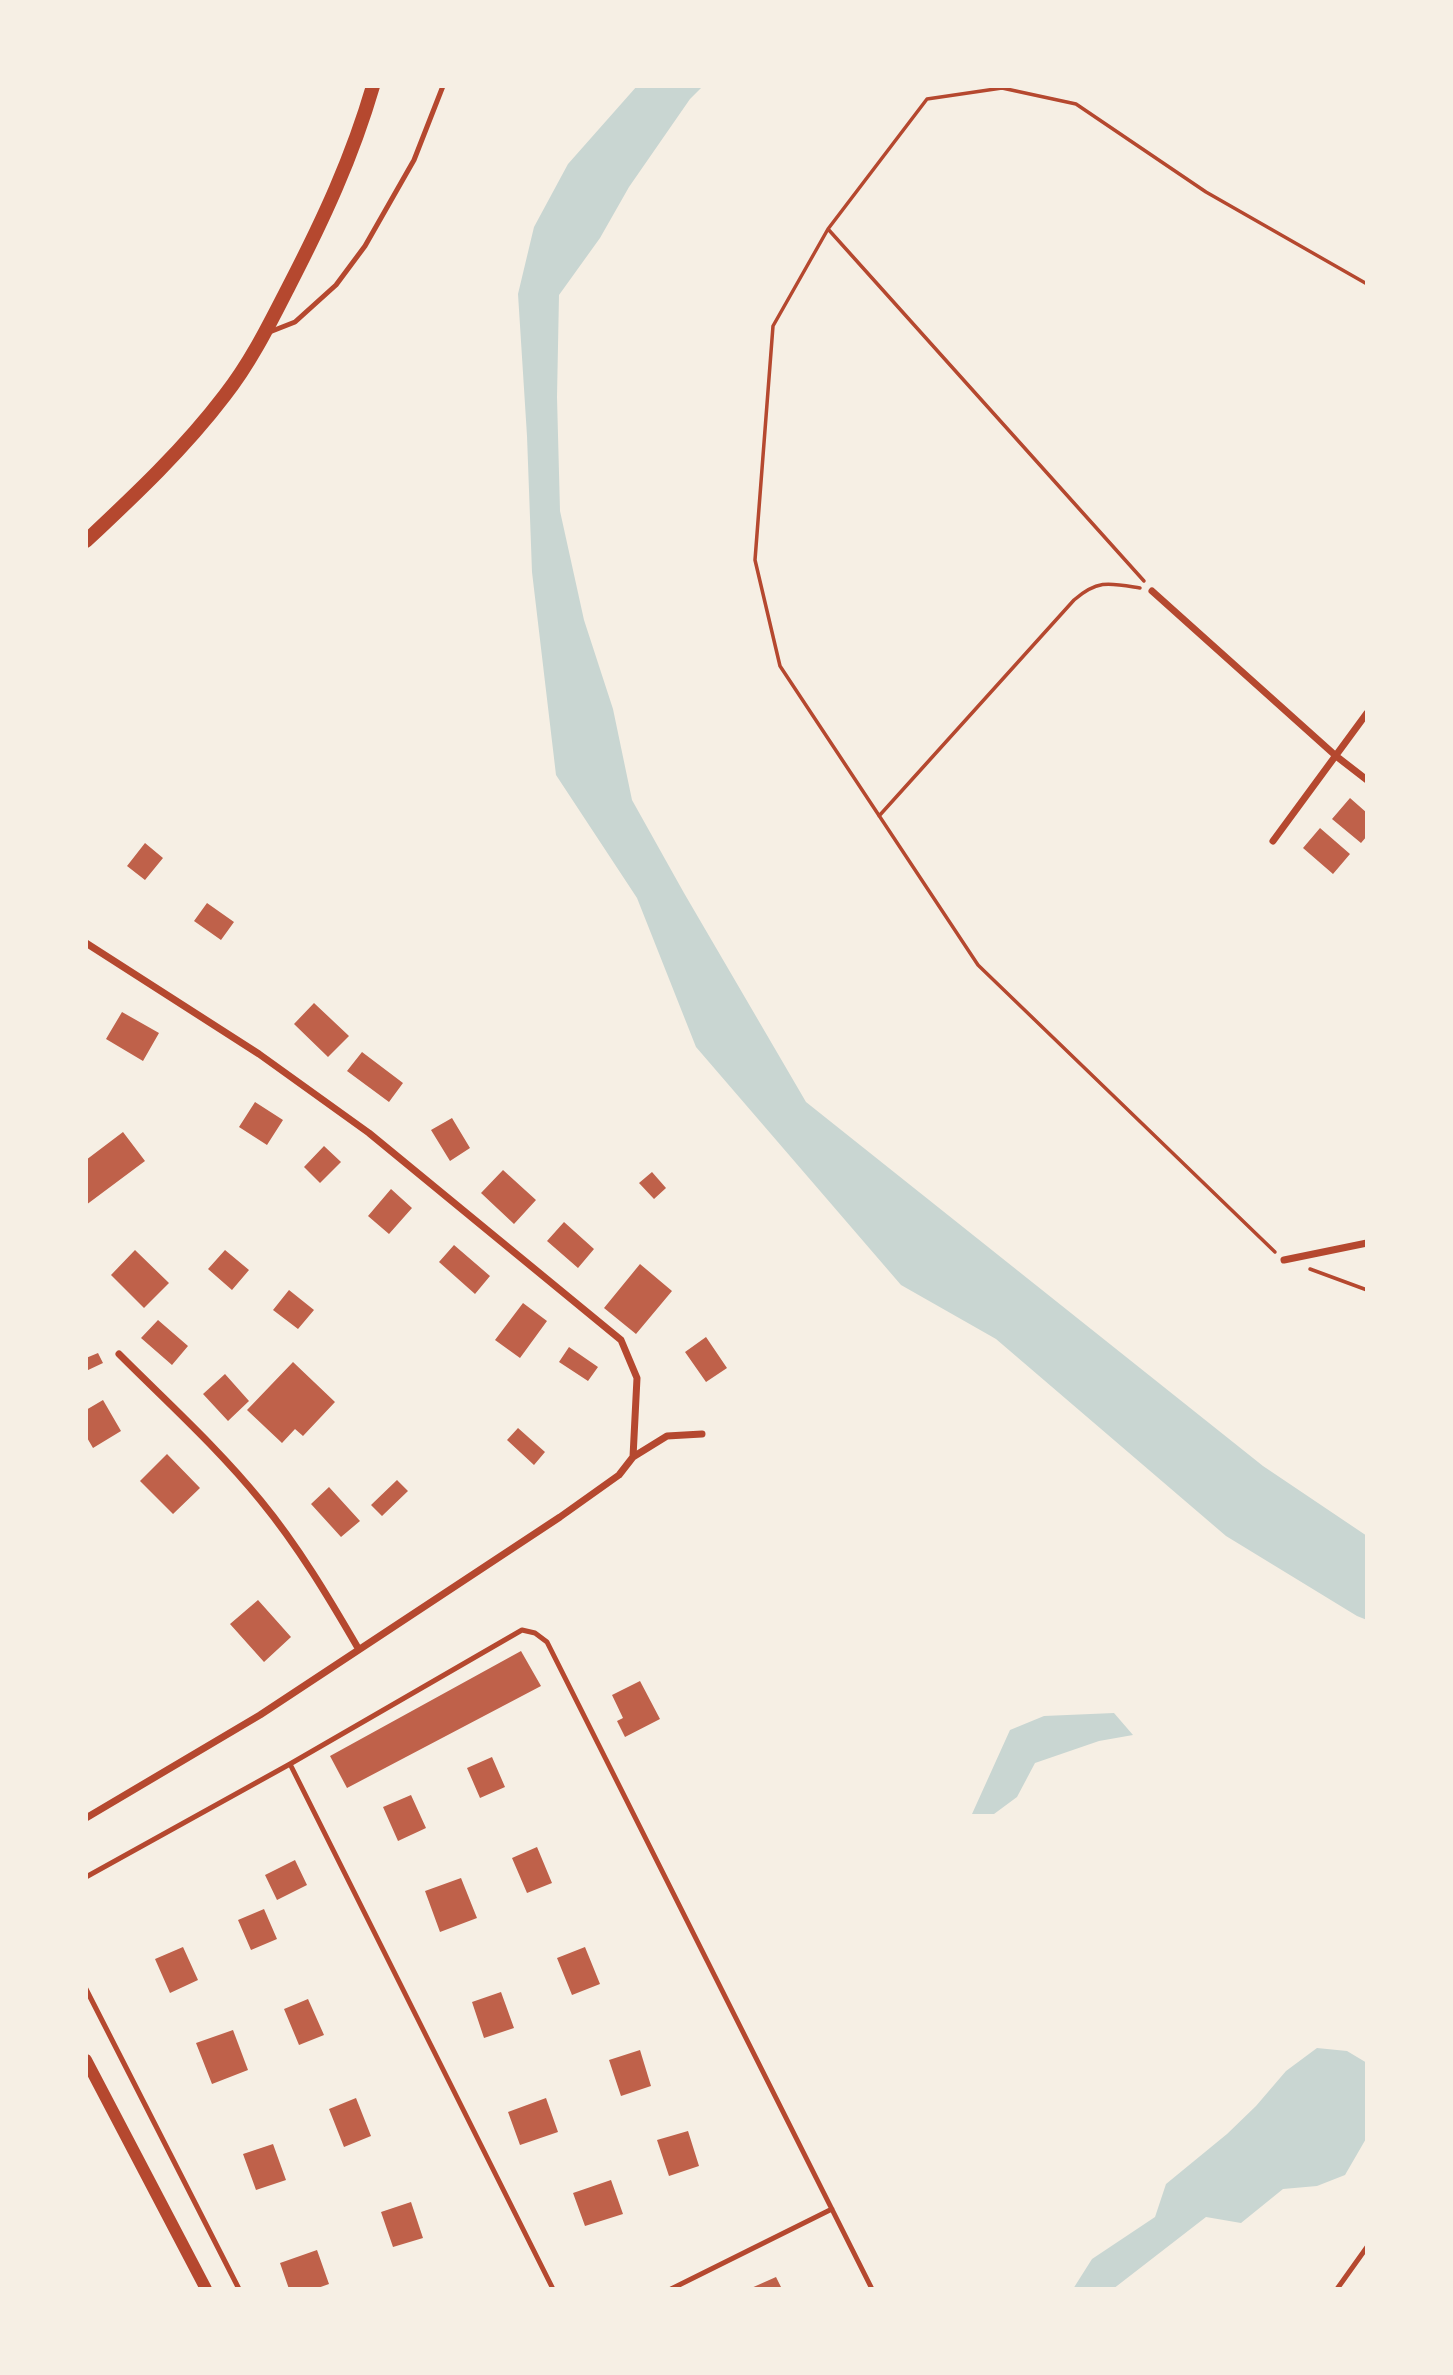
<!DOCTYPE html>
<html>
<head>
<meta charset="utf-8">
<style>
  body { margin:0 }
  #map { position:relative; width:1453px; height:2375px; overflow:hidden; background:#f6efe4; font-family:"Fira Sans Condensed",sans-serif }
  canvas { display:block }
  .frame { position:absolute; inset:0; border:88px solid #f6efe4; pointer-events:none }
</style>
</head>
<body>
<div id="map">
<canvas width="1453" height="2375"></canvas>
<div class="frame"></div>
</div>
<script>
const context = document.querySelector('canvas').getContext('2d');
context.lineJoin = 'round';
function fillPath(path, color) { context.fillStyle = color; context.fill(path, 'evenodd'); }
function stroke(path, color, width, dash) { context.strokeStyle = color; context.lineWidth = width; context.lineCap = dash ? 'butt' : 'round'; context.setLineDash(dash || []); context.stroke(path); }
const water = new Path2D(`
  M637 86H703L690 99 629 187 600 238 559 295 557 397 560 511 584 620 613 709 632 800 684 893 806 1102 1263 1466 1367 1536V1620L1357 1616 1226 1536 996 1339 901 1285 696 1047 637 898 556 775 532 572 527 436 518 294 534 227 568 164Z
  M1114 1713 1133 1735 1099 1741 1035 1763 1017 1797 994 1814H972L1010 1730 1044 1716Z
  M1317 2048 1347 2051 1367 2063V2137L1345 2175 1317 2186 1283 2189 1241 2223 1206 2217 1113 2289H1073L1092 2259 1155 2217 1166 2184 1227 2134 1256 2106 1286 2071Z`);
const building = new Path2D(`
  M1350 798 1367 813V836L1361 843 1332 819Z
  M1320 828 1350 854 1333 874 1303 848Z
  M145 843 163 858 145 880 127 866Z
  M207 903 234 922 221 940 194 921Z
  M314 1003 349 1036 328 1057 294 1024Z
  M122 1012 159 1033 143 1061 106 1039Z
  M362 1052 403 1083 389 1102 347 1071Z
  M255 1102 283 1120 267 1145 239 1127Z
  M452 1118 470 1148 450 1161 431 1130Z
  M123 1132 145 1161 86 1205V1160Z
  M324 1146 341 1162 320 1183 304 1167Z
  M503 1170 536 1200 514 1224 481 1193Z
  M652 1172 666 1188 654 1199 639 1183Z
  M391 1189 412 1208 389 1234 368 1216Z
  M564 1222 594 1249 578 1268 547 1241Z
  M454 1245 490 1276 475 1294 439 1262Z
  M135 1250 169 1283 144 1308 111 1275Z
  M225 1250 249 1270 232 1290 208 1269Z
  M640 1264 672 1291 636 1334 604 1308Z
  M289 1290 314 1310 298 1329 273 1310Z
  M523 1303 547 1321 520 1358 495 1340Z
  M158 1320 188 1346 172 1365 141 1338Z
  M706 1337 727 1368 706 1382 685 1352Z
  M569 1347 598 1367 588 1381 559 1362Z
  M98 1353 103 1363 86 1371V1358Z
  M293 1362 335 1402 303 1436 295 1429 282 1443 247 1410Z
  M225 1374 249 1401 228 1421 203 1394Z
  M103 1400 121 1431 93 1448 86 1436V1410Z
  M518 1428 545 1452 534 1465 507 1440Z
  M167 1454 200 1488 173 1514 140 1481Z
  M397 1480 408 1491 382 1516 371 1505Z
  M329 1487 360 1521 341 1537 311 1504Z
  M258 1600 291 1637 264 1662 230 1624Z
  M521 1651 541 1686 347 1788 330 1756Z
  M640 1681 660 1719 625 1737 617 1721 623 1718 612 1695Z
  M492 1757 505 1787 480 1798 467 1768Z
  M411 1795 426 1828 398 1841 383 1807Z
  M537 1847 552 1883 527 1893 512 1858Z
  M295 1860 307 1885 277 1900 265 1875Z
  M461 1878 477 1918 440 1932 425 1891Z
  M264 1909 277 1939 251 1950 238 1920Z
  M183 1947 198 1980 170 1993 155 1959Z
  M585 1947 600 1984 572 1995 557 1958Z
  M501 1992 514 2028 484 2038 472 2002Z
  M308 1999 324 2035 299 2045 284 2009Z
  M233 2030 248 2070 212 2084 196 2043Z
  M640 2050 651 2086 621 2096 609 2060Z
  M356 2098 371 2136 344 2147 329 2109Z
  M546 2098 558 2132 520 2145 508 2112Z
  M688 2131 699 2166 669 2176 657 2140Z
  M273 2144 286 2180 256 2190 243 2154Z
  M611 2180 623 2214 585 2226 573 2193Z
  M411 2202 423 2238 393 2247 381 2212Z
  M317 2250 329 2284 315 2289H289L280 2263Z
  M776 2277 782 2289H749Z`);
const path = new Path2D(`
  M828 229 1144 581
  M879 816 1074 600C1098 579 1110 583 1140 588
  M1275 1252 978 965 780 666 755 560 773 326 828 229 927 99 1002 88 1076 104 1206 192 1367 284
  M1310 1269 1367 1290`);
const service = new Path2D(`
  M267 333 295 322 336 285 365 246 414 160 443 86
  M290 1764 522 1630 535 1633 547 1642 872 2289
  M86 1877 290 1764 553 2289
  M86 1989 239 2289
  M671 2289 832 2209
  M1337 2289 1367 2247`);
const minor = new Path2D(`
  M1152 591 1336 756 1367 780
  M1273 841 1367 713
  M86 943 259 1054 369 1133 621 1340 637 1378 633 1457 619 1475 560 1517 260 1715 86 1818
  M1284 1260 1367 1243
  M119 1354C167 1402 218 1448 261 1501 298 1546 329 1598 358 1648
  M633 1457 667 1436 702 1434`);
const tertiary = new Path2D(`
  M86 2060 206 2289`);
const secondary = new Path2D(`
  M86 541C135 495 184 449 225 395 251 362 270 323 289 286 323 220 352 158 373 86`);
fillPath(water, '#c9d6d2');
fillPath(building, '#bf614a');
stroke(path, '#b5482f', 3.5);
stroke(service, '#b5482f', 5);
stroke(minor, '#b5482f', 7);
stroke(tertiary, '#b5482f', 12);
stroke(secondary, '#b5482f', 14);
</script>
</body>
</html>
